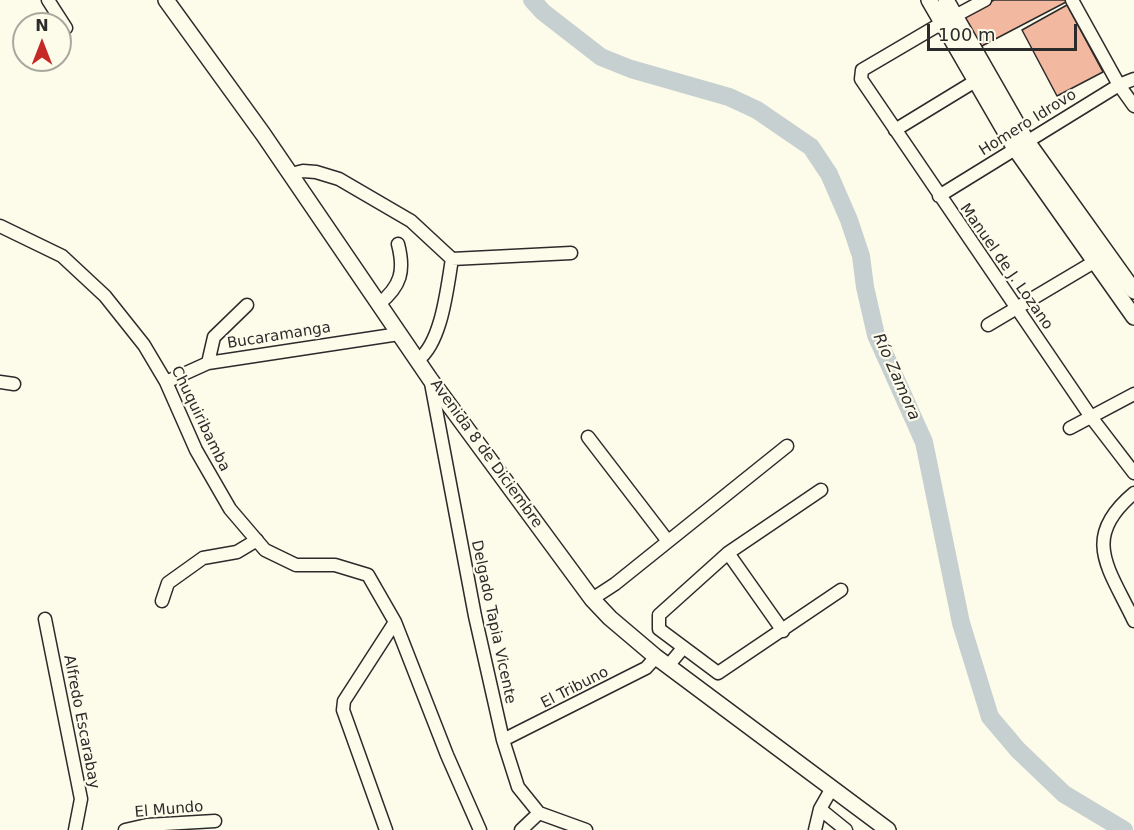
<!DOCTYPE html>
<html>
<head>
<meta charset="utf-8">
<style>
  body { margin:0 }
  #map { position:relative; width:1134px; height:830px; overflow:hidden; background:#fdfbea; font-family:"DejaVu Sans",sans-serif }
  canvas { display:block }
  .north { position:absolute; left:12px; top:12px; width:60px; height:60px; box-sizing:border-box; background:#fdfbea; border:2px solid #a9a89e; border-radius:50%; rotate:0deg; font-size:16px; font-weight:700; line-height:24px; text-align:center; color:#2b2b2b }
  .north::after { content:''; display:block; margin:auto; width:21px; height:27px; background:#c62828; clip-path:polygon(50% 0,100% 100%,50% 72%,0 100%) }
  .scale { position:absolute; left:927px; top:24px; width:150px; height:27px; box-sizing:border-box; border:3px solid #2b2b2b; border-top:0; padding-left:8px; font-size:18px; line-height:21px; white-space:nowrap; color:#2b2b2b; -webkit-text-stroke:4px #fdfbea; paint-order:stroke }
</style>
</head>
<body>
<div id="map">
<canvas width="1134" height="830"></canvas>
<div class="north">N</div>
<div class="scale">100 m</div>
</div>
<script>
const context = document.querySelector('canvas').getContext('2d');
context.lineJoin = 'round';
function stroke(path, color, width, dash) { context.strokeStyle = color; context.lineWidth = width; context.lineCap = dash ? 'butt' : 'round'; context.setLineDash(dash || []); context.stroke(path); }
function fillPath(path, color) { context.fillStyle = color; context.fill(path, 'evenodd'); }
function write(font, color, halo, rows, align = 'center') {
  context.font = font + ' "DejaVu Sans",sans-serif'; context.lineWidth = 4.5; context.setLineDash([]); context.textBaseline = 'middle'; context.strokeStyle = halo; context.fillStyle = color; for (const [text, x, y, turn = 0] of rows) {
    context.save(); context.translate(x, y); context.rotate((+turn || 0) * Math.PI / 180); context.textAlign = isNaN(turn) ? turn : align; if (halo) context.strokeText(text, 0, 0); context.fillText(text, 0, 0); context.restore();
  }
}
const river = new Path2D(`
  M532 0 543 12 601 57 631 69 729 97 757 110 811 147 829 174 849 220 861 256 865 287 876 335 924 442 961 623 990 717 1018 750 1064 794 1124 830`);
const building = new Path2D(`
  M994 0H1067L1068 1 980 47 962 17Z
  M1067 5 1103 72 1057 96 1022 30Z`);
const minor = new Path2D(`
  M48 0 66 28
  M1072 0 1119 85 1134 106
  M955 16 985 0
  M942 23 862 70 861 79 1091 417 1134 473
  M895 130 977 80
  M291 174 303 171 316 172 339 179 411 221 452 259 571 253
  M939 196 1119 85 1134 79
  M0 226 62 256 105 296 144 345 166 382 196 450 230 509 265 550 296 565H335L368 575 395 622 447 755 480 830
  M379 304C401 286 405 271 398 244
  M988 325 1094 262
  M418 360C442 342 447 288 452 259
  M208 363 214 337 247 305
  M0 382 14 384
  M166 382 208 363 399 334
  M431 383 475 616 503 740 518 787 539 813 586 830
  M1070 428 1134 394
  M588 437 667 540
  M821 490 728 553 659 615V629L718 673 841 590
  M1134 493C1080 538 1109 568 1134 621
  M728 553 783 631
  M592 599 615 584 787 446
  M162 601 168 583 203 558 237 552 257 540
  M45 619 81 799 75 830
  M668 666 683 648
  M503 740 646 668 656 657
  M820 809 846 830
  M125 830 147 825 215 821
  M386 830 343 710 344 701 395 622
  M521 830 539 813
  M815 830 820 809 832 788`);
const major = new Path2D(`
  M166 0 263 134 430 379 592 599 610 618 656 657 888 830
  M929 0 1014 147 1134 317
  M946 0 1026 140 1134 291`);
const streetNames = [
  ["Homero Idrovo",1028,123,-32],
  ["Manuel de J. Lozano",1006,267,55],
  ["Bucaramanga",279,336,-9],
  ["Chuquiribamba",200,419,64],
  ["Avenida 8 de Diciembre",486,454,54],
  ["Delgado Tapia Vicente",493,622,78],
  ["El Tribuno",575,688,-27],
  ["Alfredo Escarabay",81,722,79],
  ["El Mundo",169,810,-5]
];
const waterNames = [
  ["Río Zamora",896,377,66]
];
stroke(river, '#c7d0d0', 18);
fillPath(building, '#f2b8a0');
stroke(building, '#2b2b2b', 1.5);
stroke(minor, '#2b2b2b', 15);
stroke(major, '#2b2b2b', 18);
stroke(minor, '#fdfbea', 12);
stroke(major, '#fdfbea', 15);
write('15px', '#2b2b2b', '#fdfbea', streetNames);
write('italic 16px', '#2b2b2b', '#fdfbea', waterNames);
</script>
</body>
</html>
